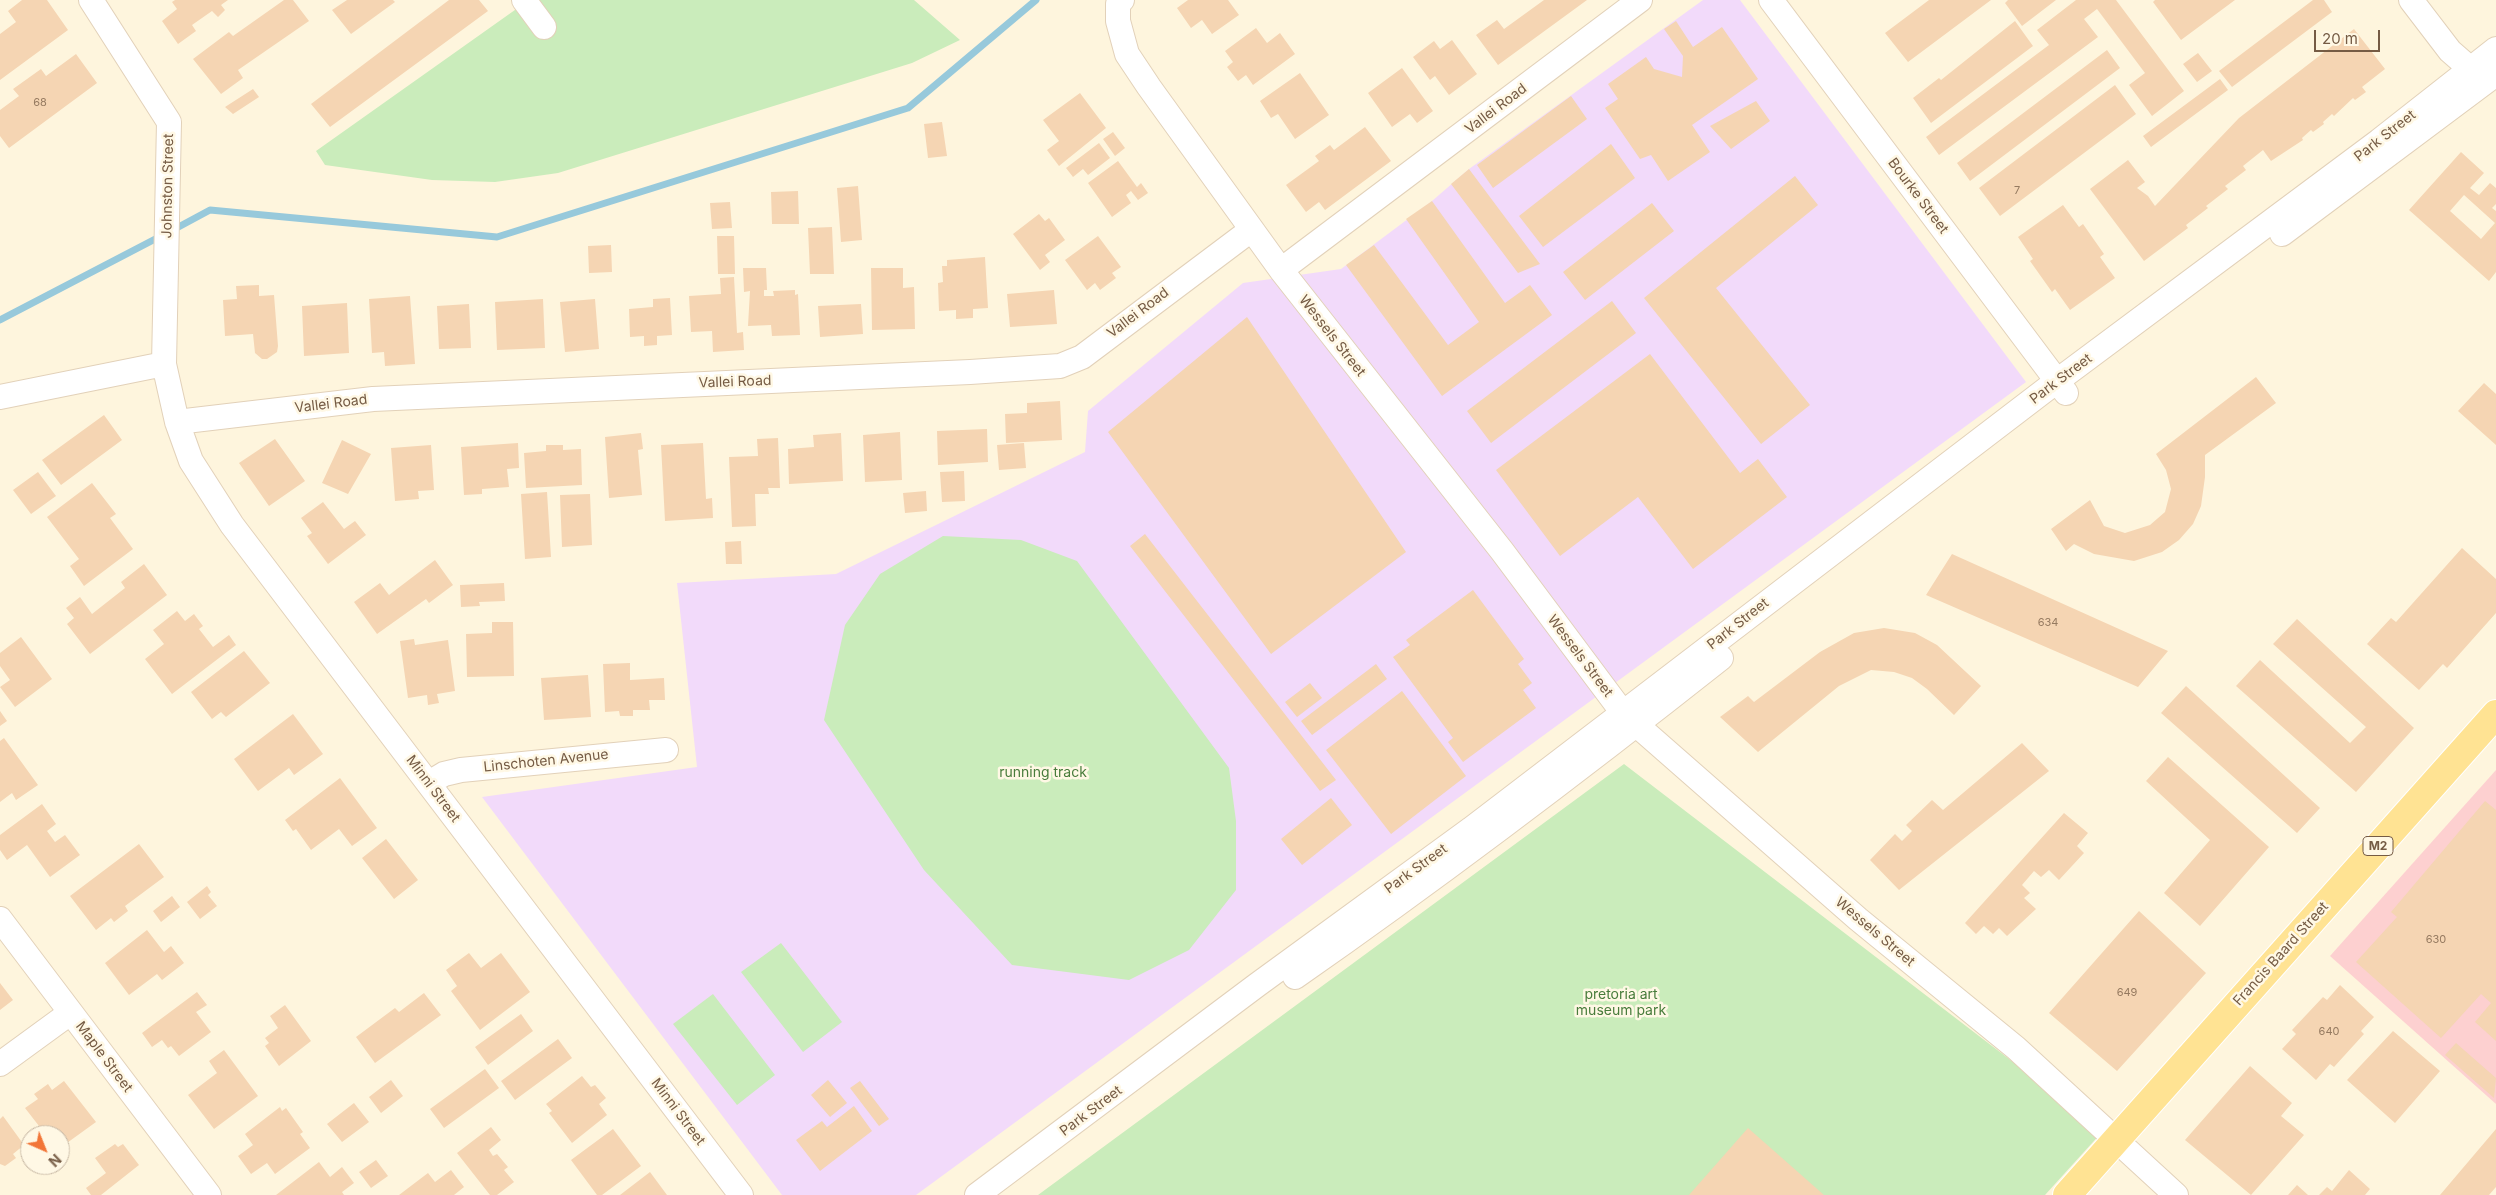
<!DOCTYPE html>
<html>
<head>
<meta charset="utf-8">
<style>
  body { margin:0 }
  #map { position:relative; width:2496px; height:1195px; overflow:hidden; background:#fef5dd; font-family:Inter,sans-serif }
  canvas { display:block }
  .north { position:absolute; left:20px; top:1125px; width:50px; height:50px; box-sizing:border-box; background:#fff8e5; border:1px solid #c8b9a5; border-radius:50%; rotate:136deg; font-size:14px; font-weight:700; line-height:20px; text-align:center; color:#755b44 }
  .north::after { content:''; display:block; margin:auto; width:18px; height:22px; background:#f27638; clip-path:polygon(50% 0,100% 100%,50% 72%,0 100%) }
  .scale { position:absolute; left:2314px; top:30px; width:66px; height:22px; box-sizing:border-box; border:2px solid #755b44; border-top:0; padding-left:6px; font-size:15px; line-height:18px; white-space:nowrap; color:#755b44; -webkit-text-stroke:4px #fff8e5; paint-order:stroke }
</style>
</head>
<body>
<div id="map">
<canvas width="2496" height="1195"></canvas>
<div class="north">N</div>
<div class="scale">20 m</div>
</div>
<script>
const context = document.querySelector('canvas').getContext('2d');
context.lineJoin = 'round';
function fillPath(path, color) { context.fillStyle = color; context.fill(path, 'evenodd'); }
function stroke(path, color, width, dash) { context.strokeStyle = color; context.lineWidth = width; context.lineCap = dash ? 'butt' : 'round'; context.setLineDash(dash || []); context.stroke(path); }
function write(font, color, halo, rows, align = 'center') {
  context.font = font + ' Inter,sans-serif'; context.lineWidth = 5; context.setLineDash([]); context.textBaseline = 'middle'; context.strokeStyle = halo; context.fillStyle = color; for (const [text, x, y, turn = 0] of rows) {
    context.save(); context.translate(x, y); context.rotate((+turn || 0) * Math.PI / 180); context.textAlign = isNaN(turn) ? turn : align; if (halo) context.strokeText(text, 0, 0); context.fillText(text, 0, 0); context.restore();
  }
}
const education = new Path2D(`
  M1703 0H1740L2026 382 916 1195H782L482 797 697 767 677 583 836 574 1085 452 1088 411 1243 283 1341 269 1432 201 1469 169Z`);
const medical = new Path2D(`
  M2496 770V1104L2330 956Z`);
const green = new Path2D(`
  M529 0H914L960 40 912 63 558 173 495 182 432 180 325 165 316 151Z
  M943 536 1021 540 1077 561 1229 768 1236 821V890L1189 950 1129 980 1012 965 924 870 824 720 845 625 880 574Z
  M1624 764 2103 1131 2045 1195H1038Z
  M781 943 842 1022 803 1052 741 972Z
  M713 994 775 1075 737 1105 673 1024Z`);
const stream = new Path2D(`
  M171 231 210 210 497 237 908 108 1036 0
  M0 320 161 236`);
const building = new Path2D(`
  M22 0H47L68 30 0 80V34L16 22 8 11Z
  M175 0H228L221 5 225 10 218 17 212 11 192 25 196 31 178 44 162 21 177 9 172 2Z
  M284 0H293L309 21 238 70 243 78 221 94 193 59 229 32 233 36Z
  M347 0H393L395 2 351 34 332 10Z
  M449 0H479L488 11 330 127 311 104Z
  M1188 0H1228L1239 15 1212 34 1202 20 1191 28 1177 8Z
  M1544 0H1587L1498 65 1476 35 1497 20 1504 29Z
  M1929 0H1991L1908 62 1885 33Z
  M2008 0H2056L2022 26 2005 3Z
  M2076 0H2116L2184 91 2152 116 2129 85 2145 73 2097 9 2084 19 2098 37 1939 155 1926 137 2049 45 2037 30Z
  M2155 0H2235L2181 40 2153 2Z
  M2313 0H2324L2332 12 2232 87 2219 71Z
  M1676 21 1693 47 1722 27 1758 79 1692 125 1710 152 1668 181 1651 155 1640 159 1605 108 1618 99 1608 84 1646 57 1654 69 1682 77 1683 56 1664 29Z
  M2015 21 2033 46 1931 123 1913 98 1939 78 1941 80Z
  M1256 28 1267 43 1280 33 1295 54 1253 85 1246 75 1238 81 1227 67 1233 62 1225 51Z
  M2354 29 2385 69 2362 87 2366 92 2355 100 2353 98 2334 116 2332 114 2323 122 2324 124 2313 132 2311 130 2302 138 2303 140 2271 161 2263 150 2243 166 2246 170 2225 186 2228 189 2206 206 2208 208 2186 225 2188 228 2144 261 2090 189 2128 160 2145 182 2137 188 2148 196 2155 206 2239 118Z
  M1452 40 1477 74 1449 95 1435 76 1430 80 1413 57 1434 41 1440 49Z
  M2107 50 2120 68 1970 181 1957 163Z
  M2198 53 2212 71 2197 82 2183 64Z
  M76 54 97 83 9 148 0 136V110L19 96 13 89 41 69 46 76Z
  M1402 68 1433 111 1417 123 1410 114 1392 127 1368 93Z
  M1300 73 1329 115 1295 139 1278 114 1271 118 1260 101Z
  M2220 79 2228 90 2151 147 2143 136Z
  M2115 85 2136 114 2000 216 1979 188Z
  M253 89 259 97 233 114 225 107Z
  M1080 93 1106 128 1059 166 1047 150 1059 141 1043 120Z
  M1571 96 1587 119 1493 188 1477 165Z
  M1756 101 1770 121 1731 149 1710 126Z
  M942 122 947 156 928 158 924 124Z
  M1365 127 1391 161 1325 210 1319 202 1306 212 1286 185 1319 161 1315 156 1330 145 1334 150Z
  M1113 132 1125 148 1115 156 1103 139Z
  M1099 143 1110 158 1088 175 1083 169 1073 177 1066 168Z
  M1611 144 1635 178 1543 247 1519 216Z
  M2461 152 2484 173 2470 188 2479 195 2490 183 2496 188V204L2492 208 2496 211V272L2489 281 2409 210ZM2464 195 2495 223 2481 239 2450 211Z
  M1118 161 1137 187 1141 183 1148 193 1138 200 1131 191 1126 195 1131 203 1112 217 1088 183Z
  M1469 169 1540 264 1518 273 1451 184Z
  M1795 176 1818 205 1716 288 1810 405 1761 444 1644 298Z
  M858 186 862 240 841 242 837 188Z
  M798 191 799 224H772L771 192Z
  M1432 201 1505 303 1530 285 1552 315 1442 396 1346 265 1374 245 1448 345 1479 322 1406 219Z
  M730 202 732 228 712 229 710 203Z
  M1652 203 1674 231 1585 300 1563 272Z
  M2063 205 2079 227 2083 224 2104 254 2100 257 2115 278 2070 310 2055 289 2052 292 2030 261 2033 259 2018 237Z
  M1039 214 1045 221 1049 218 1065 240 1045 255 1050 262 1040 270 1013 234Z
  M832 227 834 274H810L808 228Z
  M717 236H734L735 274H718Z
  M1098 236 1121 267 1112 273 1116 278 1100 290 1095 283 1087 290 1065 260Z
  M611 245 612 272 589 273 588 246Z
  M985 257 988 308 973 309V318L956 319V310L939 311 938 283 943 282 942 266H947V260Z
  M743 268H766L767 290H764V296H774L773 291 795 290V295L798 294 800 335 772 336 771 325 748 326 750 291 744 292Z
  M871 268H903V288L914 287 915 329 872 330Z
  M734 277 737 333 743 332 744 350 713 352 712 331 691 332 689 296 721 294 720 278Z
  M259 285V296L274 295 278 346 277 352 267 359H262L255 353 253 334 225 336 223 300 237 299 236 286Z
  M1054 290 1057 324 1010 327 1007 294Z
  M410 296 415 364 385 366 384 352 372 353 369 299Z
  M670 298 672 335 657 336V345L644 346V336L630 337 629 309 653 307V299Z
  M543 299 545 348 497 350 495 302Z
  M595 299 599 349 565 352 560 302Z
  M1612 301 1636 333 1491 443 1467 411Z
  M347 303 349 353 304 356 302 306Z
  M469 304 471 348 439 349 437 306Z
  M861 304 863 334 820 337 818 306Z
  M1247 317 1406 552 1271 654 1108 432Z
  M1650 354 1740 473 1758 459 1787 497 1693 569 1638 497 1560 556 1496 470Z
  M2256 377 2276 403 2205 455V477L2201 506 2193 524 2179 540 2162 552 2134 561 2094 554 2074 544 2066 551 2051 529 2090 500 2104 526 2125 533 2150 525 2165 512 2171 489 2166 470 2156 454Z
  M2484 383 2496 394V445L2458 411Z
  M1060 401 1062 440 1006 443 1005 414 1027 413V403Z
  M104 415 122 440 61 485 42 460Z
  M987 429 988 462 938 465 937 431Z
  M900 432 902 480 865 482 863 435Z
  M641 433 643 449 638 450 642 495 609 498 605 437Z
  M841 433 843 481 789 484 788 449 814 447 813 435Z
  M778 438 780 488H768L769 494H755L756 526 732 527 729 457 758 456 757 439Z
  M275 439 305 481 269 506 239 463Z
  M342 440 371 454 348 494 322 483Z
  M518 443 519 468 507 469 509 487 482 489V494L464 495 461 447Z
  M703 443 706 499 712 498 713 518 665 521 661 445Z
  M1024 443 1026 468 999 470 997 445Z
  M431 445 434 490 418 491 419 499 395 501 391 448Z
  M546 445H563V450L581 449 582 485 526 488 524 453 546 451Z
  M964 471 965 501 942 502 940 472Z
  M38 472 56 496 31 514 13 490Z
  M92 483 116 514 110 518 133 549 84 586 70 566 79 559 47 517Z
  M926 491 927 511 905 513 903 493Z
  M547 492 551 557 525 559 521 494Z
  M590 494 592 545 562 547 560 495Z
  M323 502 344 529 355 521 366 535 328 564 307 536 312 533 301 518Z
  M1145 534 1336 780 1320 791 1130 546Z
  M741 541 742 564H726L725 542Z
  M2462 548 2496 579V613L2447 668 2443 664 2419 690 2367 644 2391 618 2396 622Z
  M1952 554 2168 651 2138 687 1926 595Z
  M435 560 453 585 429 603 426 599 377 634 354 602 380 583 389 595Z
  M144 564 167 595 90 654 67 624 74 618 66 608 80 597 92 614 125 588 121 582Z
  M504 583 505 601 479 602 480 606 461 607 460 585Z
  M1473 590 1524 659 1518 664 1532 683 1523 690 1536 708 1463 762 1448 742 1453 738 1393 657 1410 645 1406 640Z
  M177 611 185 621 194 614 203 626 199 629 213 647 229 635 236 645 172 694 145 659 164 644 153 630Z
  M2297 619 2414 728 2356 792 2236 686 2260 660 2350 743 2366 727 2273 644Z
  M492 622H513L514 676 467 677 466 634 492 633Z
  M1884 628 1915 633 1937 645 1981 686 1954 715 1927 689 1912 678 1894 672 1871 670 1839 686 1758 752 1720 717 1748 696 1754 702 1820 652 1854 633Z
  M21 637 52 679 15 707 0 687 10 680 0 666V653Z
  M414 639 415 645 448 640 455 691 437 694 439 703 428 705 427 695 408 698 400 641Z
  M244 651 270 683 226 717 221 712 212 719 191 692Z
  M630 663V680L664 678 665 700H649L650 710H633V716H620L619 711 605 712 603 664Z
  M1376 664 1387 679 1312 735 1301 721Z
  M588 675 591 717 544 720 541 678Z
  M1310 683 1322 698 1297 717 1285 702Z
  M2186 686 2320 808 2297 833 2161 713Z
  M1402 691 1466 776 1391 834 1326 750Z
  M0 711 7 721 0 726Z
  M293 714 323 754 294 775 289 768 258 791 234 759Z
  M4 738 38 785 16 800 12 793 0 802V741Z
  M2022 743 2049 771 1899 890 1870 860 1895 834 1902 841 1912 831 1906 825 1932 800 1943 810Z
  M2168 757 2269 847 2200 926 2164 893 2210 840 2146 781Z
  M340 778 377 828 352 846 339 829 311 850 296 829 293 831 285 820Z
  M1331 798 1352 825 1302 865 1281 839Z
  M2485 801 2496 810V1041L2475 1022 2491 1003 2481 994 2441 1038 2356 962 2397 917 2391 912Z
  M42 804 56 824 47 831 55 842 65 835 80 855 50 877 27 845 7 860 0 850V835Z
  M2064 813 2088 833 2077 846 2084 853 2059 880 2049 870 2041 877 2034 871 2022 885 2030 893 2024 898 2036 909 2007 936 1999 928 1993 934 1984 926 1976 934 1965 923Z
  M386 839 418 880 394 899 362 858Z
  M139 844 164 877 125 906 128 911 114 922 111 918 96 930 70 896Z
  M207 886 211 892 208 895 217 906 200 919 187 902Z
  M172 896 180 907 161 922 153 911Z
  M2139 911 2206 973 2117 1071 2049 1013Z
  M147 930 164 952 171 946 184 963 162 980 157 974 129 995 105 963Z
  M469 953 481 968 501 953 530 992 480 1030 451 991 457 986 446 970Z
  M0 983 13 1000 0 1010Z
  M2340 985 2374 1017 2361 1031 2364 1034 2334 1067 2330 1064 2316 1080 2282 1049 2296 1034 2292 1030 2323 997 2327 1000Z
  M197 992 207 1005 196 1012 211 1032 179 1056 171 1046 168 1048 162 1040 152 1047 142 1033Z
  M424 993 441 1015 375 1063 356 1037 395 1008 399 1012Z
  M285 1005 311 1041 279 1066 265 1046 269 1043 265 1038 278 1028 270 1016Z
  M521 1014 533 1031 488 1065 475 1047Z
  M2393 1031 2440 1071 2395 1123 2347 1080Z
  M558 1039 572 1058 515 1100 501 1081Z
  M2456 1043 2496 1078 2494 1098 2445 1055Z
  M224 1050 258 1096 214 1129 188 1095 217 1073 209 1061Z
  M2250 1066 2292 1103 2281 1116 2304 1135 2251 1195 2185 1140Z
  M485 1069 499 1088 444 1128 430 1109Z
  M582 1076 591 1087 595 1085 606 1098 599 1104 607 1115 572 1143 549 1113 552 1111 546 1104Z
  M391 1080 403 1096 381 1113 369 1097Z
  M828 1080 847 1103 830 1117 811 1095Z
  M64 1081 96 1122 60 1148V1135H46L25 1108 38 1099 34 1094 48 1084 52 1090Z
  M860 1081 889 1119 879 1126 850 1088Z
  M354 1103 369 1122 342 1142 327 1124Z
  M854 1106 872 1131 820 1171 796 1140 822 1121 827 1127Z
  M280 1107 282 1111 286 1108 303 1132 300 1134 310 1148 275 1174 267 1163 251 1174 238 1156 253 1145 245 1134Z
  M3 1116 24 1145 13 1154 16 1158 5 1166 0 1164V1119Z
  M491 1127 501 1140 489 1150 493 1156 497 1154 508 1167 504 1170 514 1182 497 1195H490L457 1153Z
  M1748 1128 1824 1195H1689Z
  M613 1129 641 1166 602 1195H597L571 1160Z
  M2496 1129V1187L2489 1195H2440Z
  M115 1144 118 1147 123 1144 139 1165 101 1195H91L86 1188 106 1173 95 1158Z
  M376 1160 388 1176 371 1188 359 1172Z
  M319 1162 330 1177 342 1167 354 1183 342 1192 344 1195H276Z
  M451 1170 464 1187 454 1195H399L428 1173 435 1182Z
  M2349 1170 2370 1189 2365 1195H2319L2327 1187 2332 1191Z
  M650 1172 667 1195H620Z
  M2297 1185 2308 1195H2288Z`);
const minor = new Path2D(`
  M91 0 169 122 164 364 177 422 191 461 232 525 741 1195
  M524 0 544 27
  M1122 0 1118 4V21L1127 54 1149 87 1281 270 1502 551 1623 713 1858 919 2016 1048 2176 1195
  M1771 0 2066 393
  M2411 0 2450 51 2482 79
  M2282 234 2496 74
  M1281 270 1640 0
  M0 397 164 364
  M177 422 373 399 970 372 1060 366 1082 357 1251 230
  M429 783 444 774 461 770 666 750
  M0 919 209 1195
  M1295 977C1441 875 1582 768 1721 658
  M0 1064 70 1013
  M977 1195 1257 985 1471 829 2057 381 2379 141 2496 49`);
const major = new Path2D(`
  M2067 1195 2496 714`);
const numberNames = [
  ["68",40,103],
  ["7",2017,191],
  ["634",2048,623],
  ["630",2436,940],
  ["649",2127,993],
  ["640",2329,1032]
];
const shields = [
  [2378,846,30]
];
const shieldNames = [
  ["M2",2378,846]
];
const streetNames = [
  ["Vallei Road",1496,109,-37],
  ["Park Street",2385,136,-38],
  ["Johnston Street",168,186,-89],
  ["Bourke Street",1918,196,53],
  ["Vallei Road",1138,313,-37],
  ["Wessels Street",1332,336,52],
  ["Park Street",2061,379,-37],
  ["Vallei Road",735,382,-2],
  ["Vallei Road",331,404,-7],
  ["Park Street",1738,624,-38],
  ["Wessels Street",1580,656,53],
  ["Linschoten Avenue",546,761,-6],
  ["Minni Street",433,789,53],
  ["Park Street",1416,869,-36],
  ["Wessels Street",1875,932,40],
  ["Francis Baard Street",2281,954,-48],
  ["Maple Street",104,1057,53],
  ["Park Street",1091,1111,-37],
  ["Minni Street",678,1112,53]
];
const parkNames = [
  ["running track",1043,773],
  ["pretoria art",1621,995],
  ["museum park",1621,1011]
];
fillPath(education, '#f2dafa');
fillPath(medical, '#fdd0d0');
fillPath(green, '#caecbb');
stroke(stream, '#97c9db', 7);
fillPath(building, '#f5d5b3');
stroke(minor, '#e2d1b9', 26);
stroke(major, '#fff', 30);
stroke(minor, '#fff', 24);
stroke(major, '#ffe393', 28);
write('11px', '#957a60', null, numberNames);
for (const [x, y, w] of shields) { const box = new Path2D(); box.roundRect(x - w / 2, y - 9.5, w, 19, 4); context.fillStyle = '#fff8e5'; context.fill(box); stroke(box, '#755b44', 1); }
write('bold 12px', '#755b44', null, shieldNames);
write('14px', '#755b44', '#fff8e5', streetNames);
write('14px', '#487c3b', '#fff8e5', parkNames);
</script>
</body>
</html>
